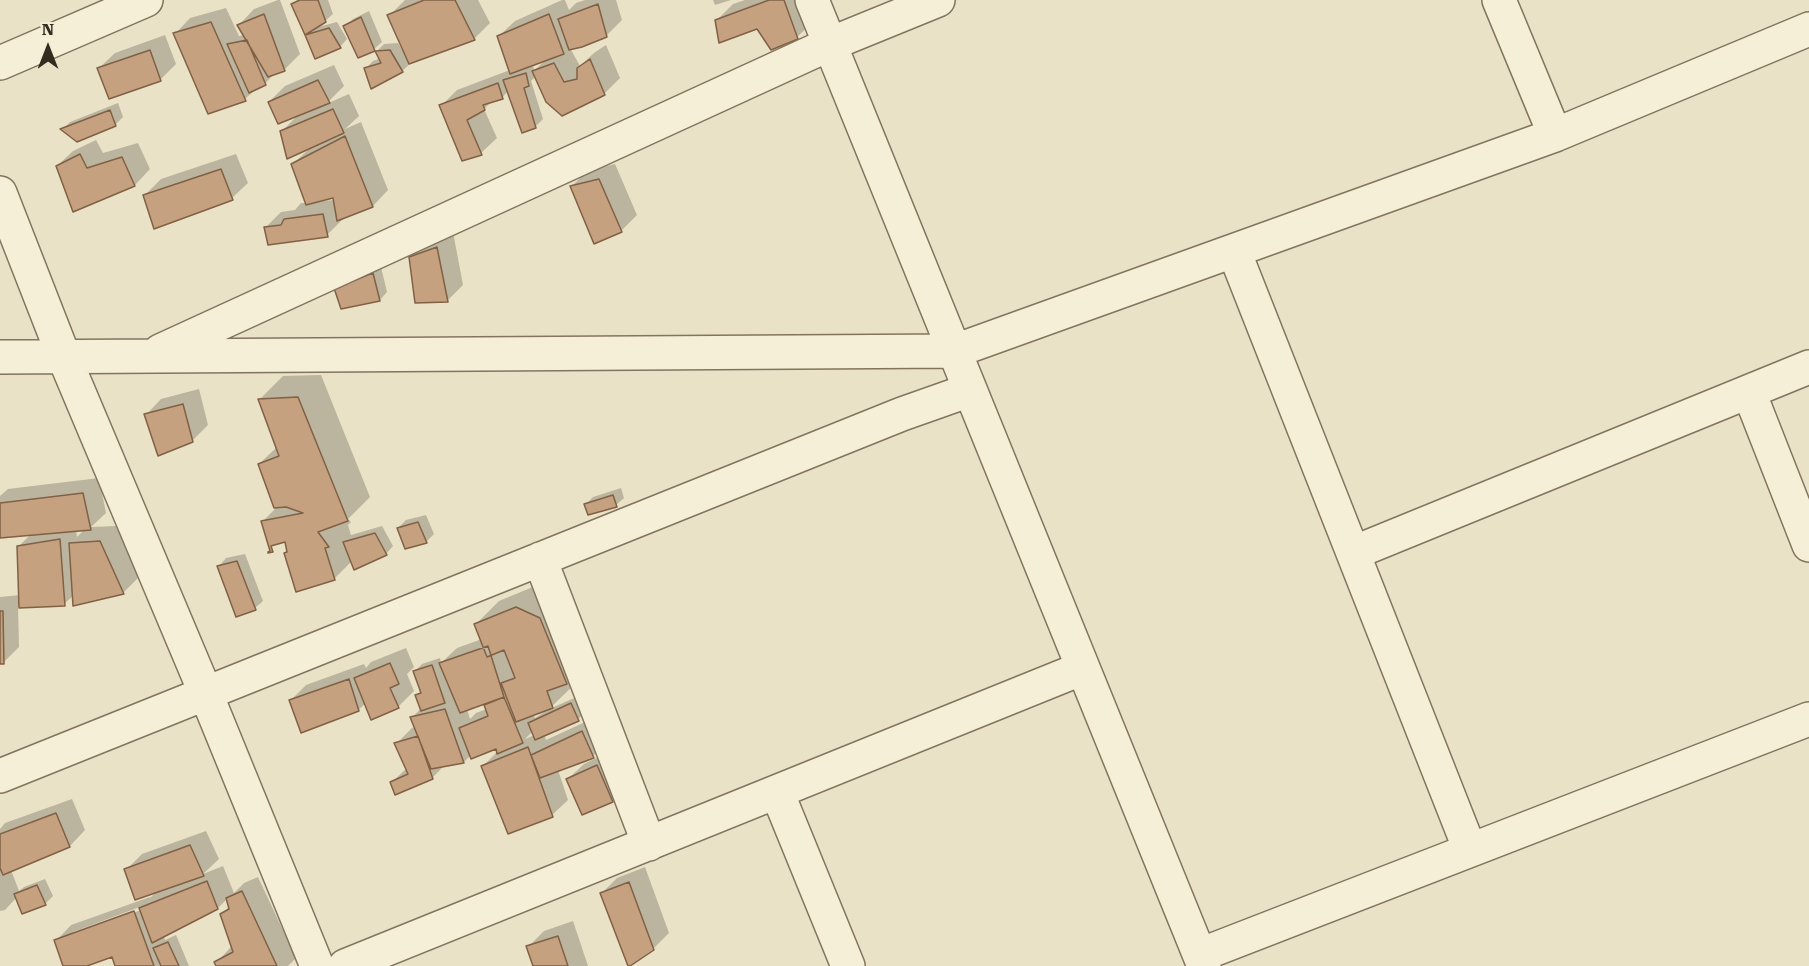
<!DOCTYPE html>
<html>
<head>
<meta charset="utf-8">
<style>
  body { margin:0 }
  #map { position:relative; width:1809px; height:966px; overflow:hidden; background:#eae2c6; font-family:"Roboto Serif",serif }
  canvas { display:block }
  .north { position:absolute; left:18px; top:18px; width:60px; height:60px; -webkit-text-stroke:4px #f2ecd5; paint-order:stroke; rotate:0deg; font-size:16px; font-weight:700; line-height:24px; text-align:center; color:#352c20 }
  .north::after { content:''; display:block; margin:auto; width:21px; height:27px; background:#352c20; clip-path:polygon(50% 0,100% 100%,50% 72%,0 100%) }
</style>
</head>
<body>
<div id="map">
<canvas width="1809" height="966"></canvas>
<div class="north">N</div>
</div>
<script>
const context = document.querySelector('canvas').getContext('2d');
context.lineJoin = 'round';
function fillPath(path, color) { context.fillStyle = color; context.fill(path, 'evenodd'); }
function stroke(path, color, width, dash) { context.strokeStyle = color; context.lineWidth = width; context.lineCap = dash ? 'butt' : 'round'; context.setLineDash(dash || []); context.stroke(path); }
const shadow = new Path2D(`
  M278 0H280L300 54 284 70 271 74 272 76 265 84 257 88 245 99 175 34 190 18 226 8 239 36 245 35 239 25 254 9Z
  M297 0H328L333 14 318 27 337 22 347 39 340 47 316 57 293 4Z
  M405 0H478L490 23 474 39 410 64 402 71 366 68 373 61 381 58 377 51 384 44 398 43 402 50 404 48 389 16Z
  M562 0H565L569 10 576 3 585 0H616L622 20 606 36 570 48 580 66 594 53 606 45 620 78 604 94 536 76 531 81 543 119 535 127 508 91 502 98 492 101 484 109 497 138 481 153 441 106 457 90 510 70 499 36 515 21ZM546 59 534 71 533 64Z
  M713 0H731L715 5Z
  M745 0H805L813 22 797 37 758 27 717 20 733 4Z
  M369 11 382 42 374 49 345 27 353 19Z
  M165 35 176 64 160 80 99 68 115 53Z
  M334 65 344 86 326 104 349 94 359 116 345 129 361 122 388 190 373 206 343 217V219L327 235 266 227 281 212 295 210 301 203H307L293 164 311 147 282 131 300 113 269 102 285 86ZM334 196 335 200 321 201V200Z
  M118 103 123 117 115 125 63 129 70 122Z
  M96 140 103 153 138 143 150 169 135 185 74 210 57 166 73 151Z
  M236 154 248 183 232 198 155 227 145 195 161 179Z
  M615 164 637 215 621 231 571 187 587 171Z
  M453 232 463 285 447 301 410 257 426 241Z
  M381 267 387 292 380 300 343 280Z
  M321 375 370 497 348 519 351 522 348 525 351 535 382 526 393 546 386 554 352 561 334 579 285 553 288 550 286 540 263 521 276 508 259 464 277 447 260 399 283 376Z
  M199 389 208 425 192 441 146 415 161 399Z
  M99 478 106 513 91 527 116 526 139 577 123 593 74 595 64 604 18 606 19 647 3 663 0 662V597L20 595 18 547 31 534 0 537V496L8 489ZM85 529 77 537 76 530Z
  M621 488 624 498 616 505 586 504 593 497Z
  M426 515 434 534 426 542 398 528 406 520Z
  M245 554 263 601 255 608 219 566 226 558Z
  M540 584 576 683 549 709 579 696 586 712 578 719 544 734 546 740 598 716 609 741 592 757 558 770 568 800 552 815 509 832 483 766 498 751 497 747 471 755 464 762 445 765 432 778 392 782 407 768 396 744 412 728 416 727 412 718 421 708 417 695 421 691 415 671 422 664 440 658 441 663 457 648 482 639 476 624 499 601ZM485 703 487 709 476 713 470 719 467 709ZM545 709 546 711 535 718 533 714ZM533 731 535 735 525 739Z
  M406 648 414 667 407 674 414 691 398 707 366 703 358 710 291 700 306 685 364 664 366 668 371 662Z
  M613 750 628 785 612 801 568 779 584 764Z
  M72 799 85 830 70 846 11 870 19 891 24 887 45 879 53 896 45 904 17 897 5 910 0 911V829L5 823Z
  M206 831 219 859 203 874 223 866 234 893 244 883 258 877 296 958 288 966H218L216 963 231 947 221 915 230 906 228 898 218 908 164 935 165 940 176 935 189 966H117L113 955 82 966H65L56 941 71 925 150 897V898L158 890 126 870 142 854ZM140 907 141 910 73 935V932Z
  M645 867 669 933 653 949 602 893 617 878Z
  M573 921 588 966H535L528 947 544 931Z`);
const building = new Path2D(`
  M300 0H318L326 22 305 35 291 4Z
  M424 0H455L475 40 409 64 387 15Z
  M769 0H784L798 39 771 50 757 29 719 43 715 20Z
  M598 4 607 37 582 47 569 50 558 19Z
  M264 14 285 71 268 77 237 25Z
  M549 14 564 54 510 74 497 36Z
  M361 17 375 51 358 58 343 26Z
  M211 22 246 101 208 114 173 33Z
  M329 28 341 48 315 59 305 35Z
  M247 40 266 85 249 93 227 44Z
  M150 50 161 81 109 99 97 68Z
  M390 50 403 72 371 89 364 68 381 63 375 51Z
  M590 59 605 95 562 116 546 102 532 71 554 63 564 82 577 79V68Z
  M526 73 529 86 524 88 536 128 522 133 503 80Z
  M318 80 330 103 278 124 268 102Z
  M498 83 503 99 483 105 485 110 467 120 482 155 462 161 439 105Z
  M333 109 344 133 287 159 280 131Z
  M110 110 116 126 77 142 60 129Z
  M345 136 373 207 337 221 333 198 306 205 291 164Z
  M80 154 87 168 122 157 135 186 73 212 56 166Z
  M221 169 233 200 154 229 143 195Z
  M599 179 622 232 594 244 570 186Z
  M323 214 328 237 268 245 264 227 281 225 284 219Z
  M437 247 448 302 415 303 409 257Z
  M373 273 380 301 341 309 334 288Z
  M298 397 348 521 318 532 329 547 325 548 335 580 296 592 284 553 287 552 285 542 271 546 273 552 268 553V552L270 551 261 521 303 513 286 507 274 508 258 464 279 456 258 399Z
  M183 404 193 442 158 456 144 414Z
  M83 493 91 530 0 538V503Z
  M613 495 617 507 588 515 584 504Z
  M418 522 427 543 405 549 397 528Z
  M375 533 387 555 354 570 343 542Z
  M60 539 65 606 19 608 17 546Z
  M100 541 124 594 73 606 69 543Z
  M237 561 256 610 236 617 217 566Z
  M516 607 540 618 567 684 547 691 553 708 516 722 501 683 515 678 504 650 487 657 474 624Z
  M0 611H3L4 664H0Z
  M488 646 504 697 460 713 439 663Z
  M390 663 399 684 390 688 399 708 371 720 354 678Z
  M432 665 445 703 421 711 415 695 421 693 413 671Z
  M349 679 359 711 301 733 289 700Z
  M504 697 523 743 497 754 496 749 471 759 459 728 488 716 484 705Z
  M571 703 579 721 535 740 528 723Z
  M445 709 464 763 431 769 410 717Z
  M582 731 594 758 540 778 531 755Z
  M418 736 433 779 395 795 390 782 408 774 394 743Z
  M528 747 553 817 508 834 481 766Z
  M597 765 613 802 582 815 566 779Z
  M56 813 70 847 3 875 0 868V834Z
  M190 845 204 876 135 900 124 869Z
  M207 881 218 909 152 943 139 908Z
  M629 882 654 950 630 966H628L600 893Z
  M37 885 46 905 22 914 14 894Z
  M242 891 277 966H216L214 962 233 952 220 914 229 909 226 898Z
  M134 911 154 966H115L112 957 87 966H63L54 940Z
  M558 936 568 966H533L526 946Z
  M168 942 179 966H161L153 948Z`);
const minor = new Path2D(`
  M812 0 1204 966
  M1499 0 1555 135
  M0 63 146 0
  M0 193 64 357 206 694 317 966
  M1234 251 1470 850
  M160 351 830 44 938 0
  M0 357 955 351 1555 135 1809 29
  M1749 392 1809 545
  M1353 553 1809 367
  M540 559 649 844
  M0 776 902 414 970 390
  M777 792 848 966
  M1200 955 1809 719
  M345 966 1083 668`);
fillPath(shadow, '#0003');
fillPath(building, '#c5a17f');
stroke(building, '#806145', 1.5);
stroke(minor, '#83745d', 36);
stroke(minor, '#f5efd8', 33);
</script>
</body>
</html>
